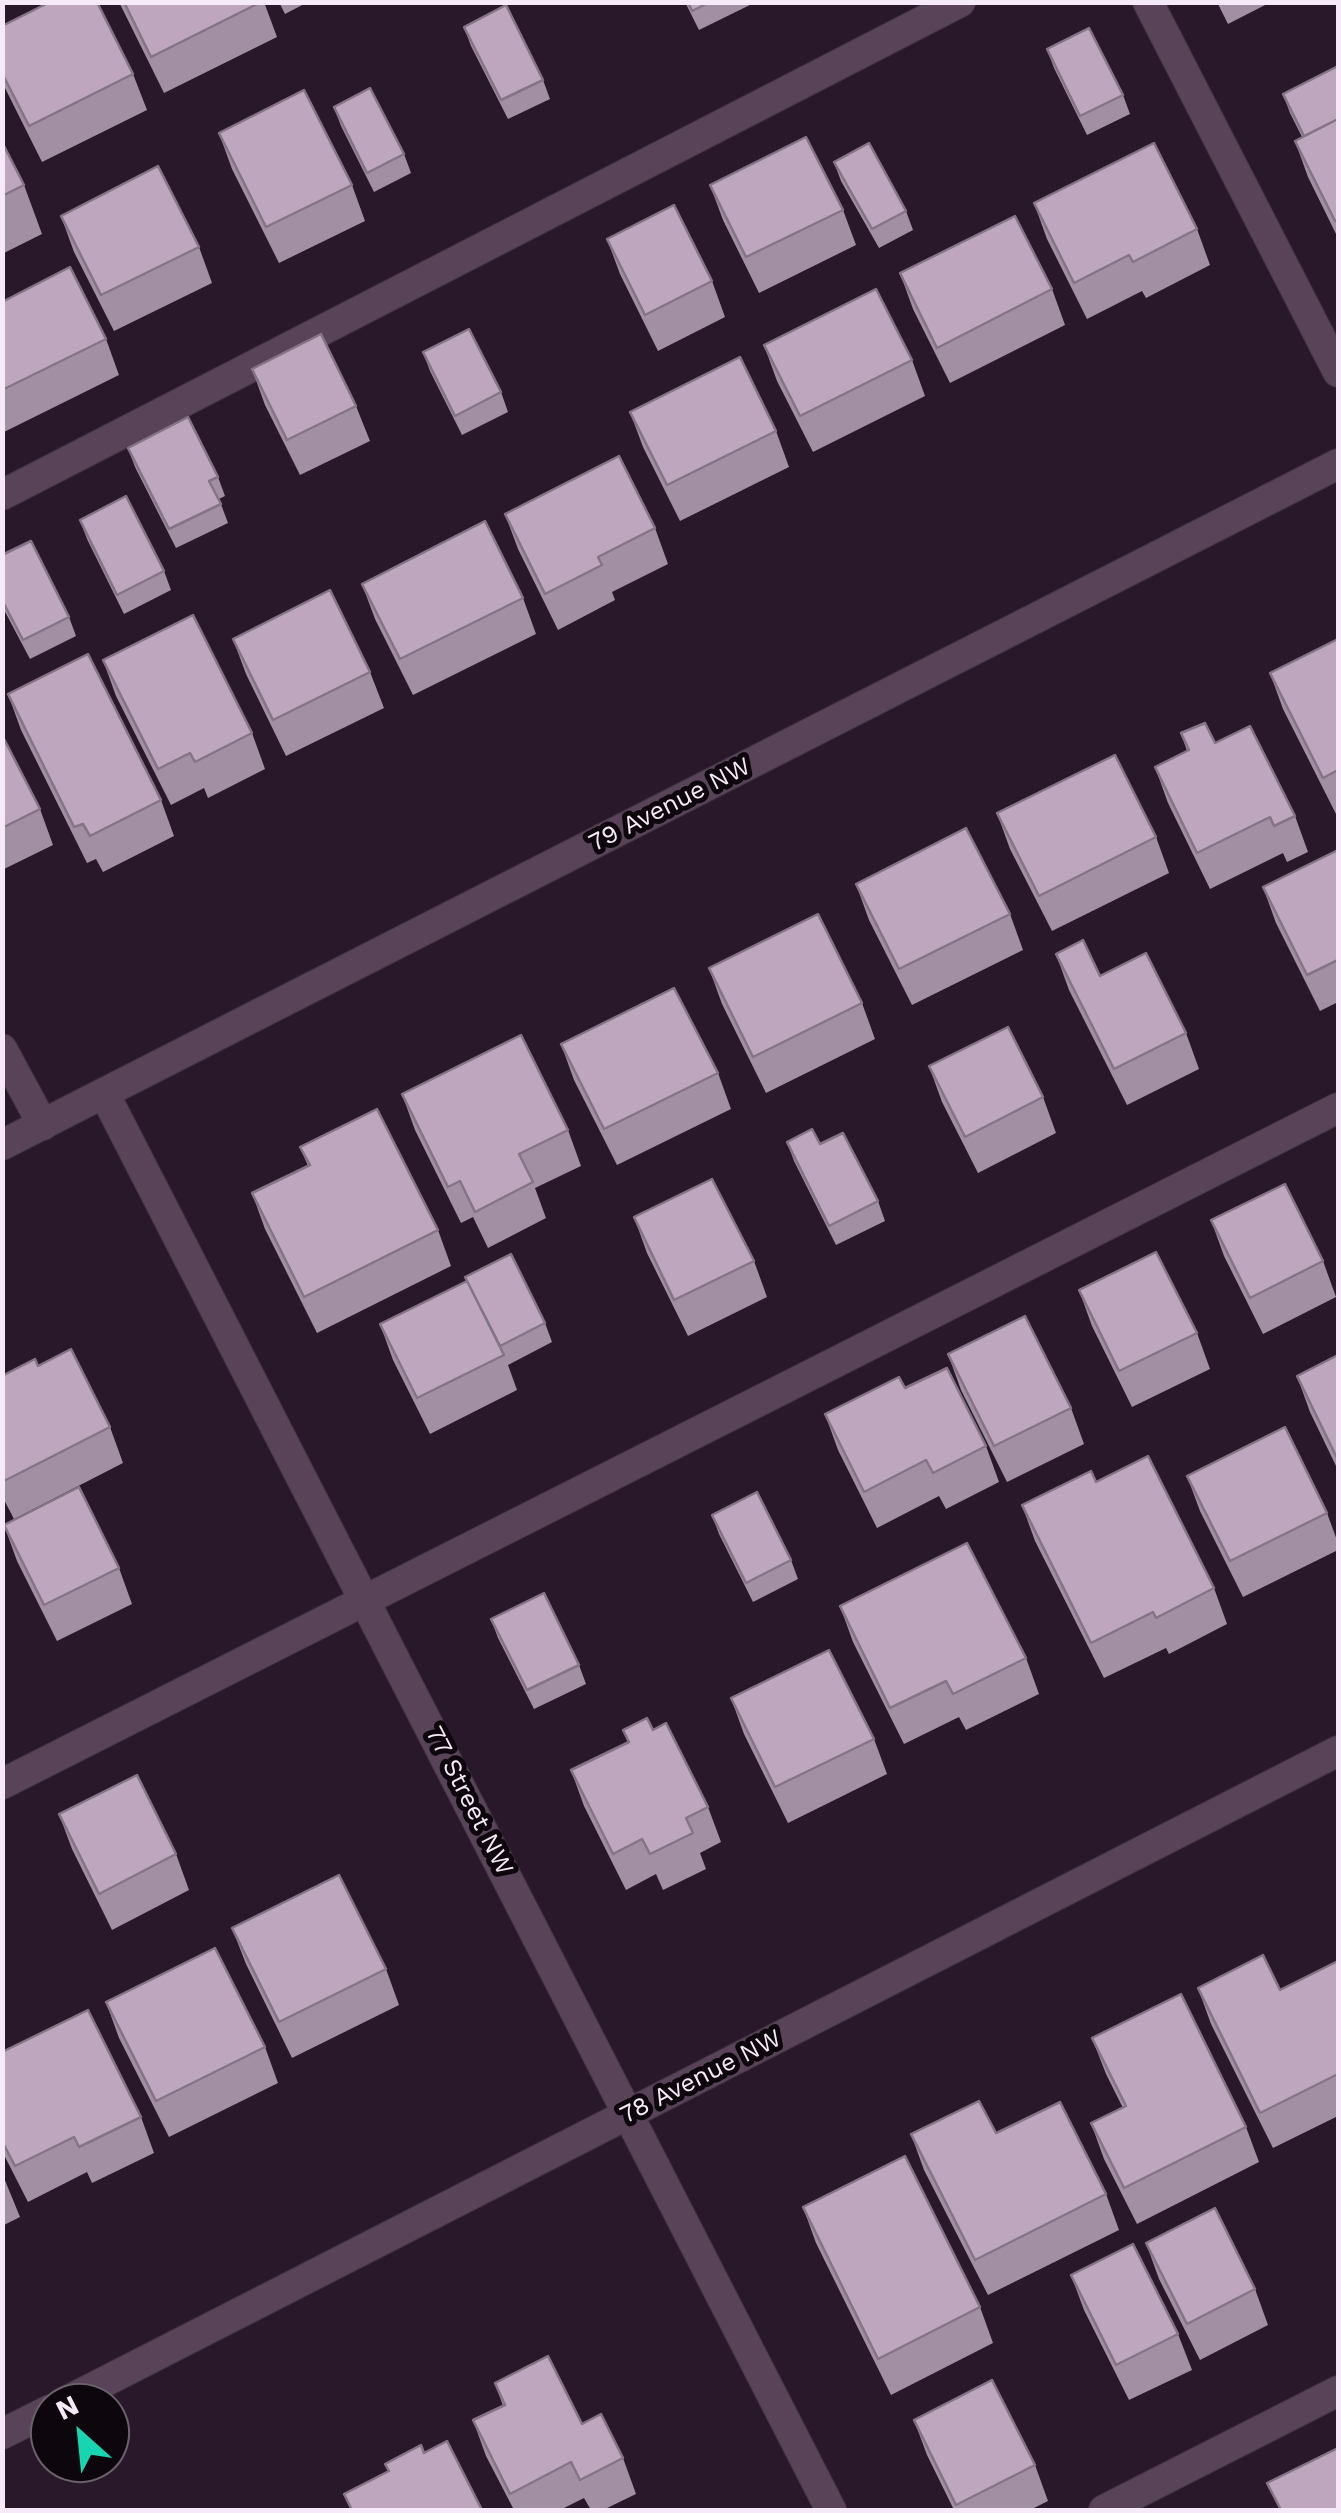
<!DOCTYPE html>
<html>
<head>
<meta charset="utf-8">
<style>
  body { margin:0 }
  #map { position:relative; width:1341px; height:2513px; overflow:hidden; background:#29172a; font-family:"Work Sans",sans-serif }
  canvas { display:block }
  .frame { position:absolute; inset:0; border:5px solid #f7eaf8; pointer-events:none }
  .north { position:absolute; left:30px; top:2383px; width:100px; height:100px; box-sizing:border-box; background:#0d060d; border:2px solid #6b616b; border-radius:50%; rotate:333deg; font-size:28px; font-weight:700; line-height:40px; text-align:center; color:#f7eaf8 }
  .north::after { content:''; display:block; margin:auto; width:35px; height:45px; background:#18d5b2; clip-path:polygon(50% 0,100% 100%,50% 72%,0 100%) }
</style>
</head>
<body>
<div id="map">
<canvas width="1341" height="2513"></canvas>
<div class="frame"></div>
<div class="north">N</div>
</div>
<script>
const context = document.querySelector('canvas').getContext('2d');
context.lineJoin = 'round';
function stroke(path, color, width, dash) { context.strokeStyle = color; context.lineWidth = width; context.lineCap = dash ? 'butt' : 'round'; context.setLineDash(dash || []); context.stroke(path); }
function fillPath(path, color) { context.fillStyle = color; context.fill(path, 'evenodd'); }
function write(font, color, halo, rows, align = 'center') {
  context.font = font + ' "Work Sans",sans-serif'; context.lineWidth = 10; context.setLineDash([]); context.textBaseline = 'middle'; context.strokeStyle = halo; context.fillStyle = color; for (const [text, x, y, turn = 0] of rows) {
    context.save(); context.translate(x, y); context.rotate((+turn || 0) * Math.PI / 180); context.textAlign = isNaN(turn) ? turn : align; if (halo) context.strokeText(text, 0, 0); context.fillText(text, 0, 0); context.restore();
  }
}
const service = new Path2D(`
  M1148 2 1338 372
  M2 495 960 2
  M2 1049 43 1125
  M2 1784 1338 1108
  M1104 2510 1338 2391`);
const minor = new Path2D(`
  M104 1093 831 2510
  M2 1145 1338 464
  M63 2403 1338 1751
  M2 2434 50 2410`);
const wall = new Path2D(`
  M119 2H264L277 37 164 93Z
  M279 2H308L285 14Z
  M685 2H756L699 30Z
  M1217 2H1271L1228 24Z
  M2 26 133 74 147 110 42 162 2 82Z
  M464 27 543 80 550 99 508 119 471 46Z
  M1047 49 1123 95 1130 114 1087 135 1054 68Z
  M1338 66V238L1308 177 1295 141 1302 137 1290 113 1283 94Z
  M334 107 404 154 411 173 374 192 341 126Z
  M219 133 352 185 365 221 279 263 232 169Z
  M2 142 24 185 42 234 2 254Z
  M834 162 906 211 913 230 879 248 841 181Z
  M710 185 843 210 856 245 759 293 723 220Z
  M1034 203 1197 229 1210 265 1146 298 1142 291 1087 319 1047 239Z
  M61 216 199 247 212 283 114 331 74 252Z
  M607 239 712 281 725 317 658 351 620 274Z
  M900 273 1052 289 1065 325 950 383 913 309Z
  M2 302 106 339 119 375 2 433Z
  M764 345 912 360 925 396 813 452 777 381Z
  M423 352 501 392 508 412 462 435 430 371Z
  M252 369 356 406 370 441 300 475 265 405Z
  M630 412 776 431 789 467 680 521 643 447Z
  M128 448 218 477 225 496 219 499 228 523 176 548 135 467Z
  M505 514 655 528 668 564 612 592 615 600 558 630 518 549Z
  M80 520 164 571 171 590 124 614 87 539Z
  M2 555 69 617 76 636 30 659 2 606Z
  M362 584 523 598 536 634 413 695 375 619Z
  M233 639 370 672 384 708 286 756 246 674Z
  M1338 640V813L1336 814 1283 709 1270 673Z
  M103 660 252 733 265 769 208 798 204 788 171 805 116 696Z
  M8 694 161 800 174 836 103 872 96 859 87 863 21 730Z
  M1181 733 1215 743 1295 816 1308 852 1287 862 1283 853 1210 889 1168 803 1155 767 1187 751Z
  M2 735 40 809 53 845 2 870Z
  M997 813 1156 837 1169 873 1052 931 1010 849Z
  M1338 850V1002L1320 1011 1276 923 1263 887Z
  M856 884 1010 914 1023 950 912 1005 869 920Z
  M1056 954 1100 976 1186 1033 1199 1069 1127 1105 1069 990Z
  M709 968 862 1003 875 1039 766 1093 722 1004Z
  M561 1044 718 1073 731 1109 617 1165 574 1080Z
  M929 1066 1043 1097 1056 1133 978 1173 942 1102Z
  M402 1094 568 1130 581 1166 535 1188 546 1218 488 1248 473 1217 461 1223 415 1130Z
  M787 1142 820 1144 878 1201 885 1221 836 1245 794 1161Z
  M300 1147 438 1230 451 1266 317 1333 265 1229 252 1193 308 1166Z
  M634 1217 754 1261 767 1297 688 1336 647 1253Z
  M1211 1220 1323 1261 1336 1297 1263 1334 1224 1256Z
  M1079 1290 1197 1333 1210 1369 1132 1407 1092 1326Z
  M545 1323 552 1342 508 1365 517 1390 430 1434 393 1360 380 1324Z
  M948 1354 1071 1408 1084 1444 1007 1482 961 1390Z
  M1338 1355V1470L1310 1412 1297 1376Z
  M38 1366 110 1427 123 1463 14 1519 2 1496V1376Z
  M905 1388 986 1446 999 1482 946 1509 939 1496 877 1528 838 1450 825 1414Z
  M1187 1476 1327 1513 1338 1543V1550L1243 1597 1200 1511Z
  M1096 1482 1214 1588 1227 1624 1169 1654 1166 1648 1104 1678 1035 1541 1022 1505Z
  M712 1515 791 1560 798 1579 753 1602 719 1534Z
  M4 1525 119 1568 132 1604 57 1641 17 1561Z
  M840 1606 1026 1658 1039 1694 966 1730 959 1717 904 1744 853 1642Z
  M491 1619 579 1665 586 1684 534 1709 498 1638Z
  M731 1698 874 1739 887 1774 788 1823 744 1734Z
  M623 1730H653L708 1807 721 1842 700 1853 706 1869 663 1890 656 1874 626 1890 584 1806 571 1770 628 1743Z
  M59 1814 176 1854 189 1890 112 1930 72 1849Z
  M232 1928 386 1969 399 2005 292 2058 246 1964Z
  M1338 1961V2116L1273 2148 1211 2024 1198 1988 1280 1990Z
  M106 2002 265 2047 278 2083 169 2137 119 2038Z
  M1092 2038 1246 2127 1259 2162 1137 2224 1104 2159 1091 2123 1123 2108 1106 2074Z
  M2 2052 141 2117 154 2153 92 2183 87 2172 28 2202 2 2151Z
  M996 2133 1106 2194 1119 2230 988 2295 924 2170 911 2134Z
  M2 2173 20 2217 2 2226Z
  M803 2207 980 2307 993 2343 891 2395 816 2243Z
  M1146 2243 1255 2289 1268 2325 1200 2360 1159 2279Z
  M1071 2275 1178 2334 1192 2370 1129 2400 1084 2310Z
  M495 2383 582 2424 623 2458 636 2494 603 2510H591L584 2498 560 2510H514L486 2456 473 2420 503 2406Z
  M914 2420 1035 2465 1048 2501 1030 2510H954L927 2455Z`);
const building = new Path2D(`
  M50 2H97L133 74 29 126 2 73V26Z
  M124 2H261L151 57Z
  M688 2H710L692 11Z
  M506 5 543 80 501 100 464 27Z
  M1089 28 1123 95 1080 116 1047 49Z
  M1338 66V119L1304 136 1283 94Z
  M370 88 404 154 367 173 334 107Z
  M304 90 352 185 266 227 219 133Z
  M1338 119V219L1335 221 1295 141Z
  M806 137 843 210 746 257 710 185Z
  M2 142 24 185 2 196Z
  M869 143 906 211 872 229 834 162Z
  M1154 143 1197 229 1133 262 1129 255 1074 283 1034 203Z
  M158 166 199 247 101 295 61 216Z
  M674 205 712 281 645 315 607 239Z
  M1015 216 1052 289 937 348 900 273Z
  M70 267 106 339 2 390V302Z
  M876 289 912 360 800 416 764 345Z
  M469 329 501 392 455 416 423 352Z
  M321 334 356 406 287 440 252 369Z
  M740 357 776 431 667 485 630 412Z
  M188 417 218 477 209 481 221 504 169 529 128 448Z
  M619 456 655 528 598 557 602 565 545 594 505 514Z
  M126 496 164 571 117 595 80 520Z
  M485 521 523 598 400 659 362 584Z
  M31 541 69 617 23 640 2 600V555Z
  M330 590 370 672 273 720 233 639Z
  M193 615 252 733 195 762 190 753 158 769 103 660Z
  M1338 639V770L1323 778 1270 673Z
  M88 654 161 800 90 836 83 824 74 827 8 694Z
  M1205 723 1215 743 1250 726 1295 816 1274 826 1270 817 1197 853 1155 767 1189 750 1181 733Z
  M2 735 40 809 2 828Z
  M1115 755 1156 837 1039 896 997 813Z
  M966 828 1010 914 899 969 856 884Z
  M1338 850V960L1307 975 1263 887Z
  M818 914 862 1003 753 1057 709 968Z
  M1083 940 1100 976 1146 953 1186 1033 1114 1069 1056 954Z
  M674 988 718 1073 604 1129 561 1044Z
  M1008 1027 1043 1097 965 1137 929 1066Z
  M521 1035 568 1130 519 1154 533 1182 475 1212 460 1181 448 1187 402 1094Z
  M377 1109 438 1230 304 1297 252 1193 310 1165 300 1147Z
  M812 1129 820 1144 843 1133 878 1201 829 1226 787 1142Z
  M712 1179 754 1261 674 1300 634 1217Z
  M1285 1184 1323 1261 1250 1298 1211 1220Z
  M1156 1252 1197 1333 1119 1371 1079 1290Z
  M511 1254 545 1323 500 1346 465 1277Z
  M467 1281 504 1355 417 1398 380 1324Z
  M1025 1316 1071 1408 994 1446 948 1354Z
  M71 1349 110 1427 2 1482V1376L35 1359 38 1366Z
  M1338 1355V1460L1297 1376Z
  M947 1368 986 1446 933 1473 926 1460 864 1492 825 1414 899 1377 905 1388Z
  M1285 1427 1327 1513 1230 1561 1187 1476Z
  M1148 1456 1214 1588 1156 1618 1153 1612 1091 1643 1022 1505 1091 1471 1096 1482Z
  M79 1487 119 1568 44 1605 4 1525Z
  M757 1492 791 1560 746 1583 712 1515Z
  M967 1543 1026 1658 953 1694 946 1681 890 1708 840 1606Z
  M544 1593 579 1665 527 1690 491 1619Z
  M829 1650 874 1739 775 1787 731 1698Z
  M647 1718 653 1730 666 1723 708 1807 686 1818 693 1833 650 1854 642 1839 613 1854 571 1770 629 1742 623 1730Z
  M137 1775 176 1854 99 1894 59 1814Z
  M339 1875 386 1969 279 2022 232 1928Z
  M215 1948 265 2047 156 2101 106 2002Z
  M1263 1955 1280 1990 1338 1961V2074L1260 2113 1198 1988Z
  M1181 1994 1246 2127 1124 2188 1091 2123 1126 2106 1092 2038Z
  M88 2010 141 2117 79 2147 74 2137 15 2166 2 2141V2052Z
  M979 2101 996 2133 1060 2102 1106 2194 975 2260 911 2134Z
  M905 2156 980 2307 878 2359 803 2207Z
  M1215 2208 1255 2289 1187 2324 1146 2243Z
  M1133 2244 1178 2334 1116 2365 1071 2275Z
  M548 2356 582 2424 601 2414 623 2458 580 2480 571 2462 510 2494 473 2420 505 2405 495 2383Z
  M992 2380 1035 2465 956 2505 914 2420Z
  M447 2441 482 2510H352L344 2494 389 2471 385 2464 421 2445 424 2453Z
  M1338 2448V2510H1281L1267 2483Z`);
const streetNames = [
  ["79 Avenue NW",670,805,-27],
  ["77 Street NW",469,1801,63],
  ["78 Avenue NW",701,2077,-27]
];
stroke(service, '#3f3140', 32);
stroke(minor, '#3f3140', 32);
stroke(service, '#584359', 30);
stroke(minor, '#584359', 30);
fillPath(wall, '#a38fa4');
fillPath(building, '#bea6bf');
stroke(building, '#857486', 2.5);
write('25px', '#f7eaf8', '#0d060d', streetNames);
</script>
</body>
</html>
